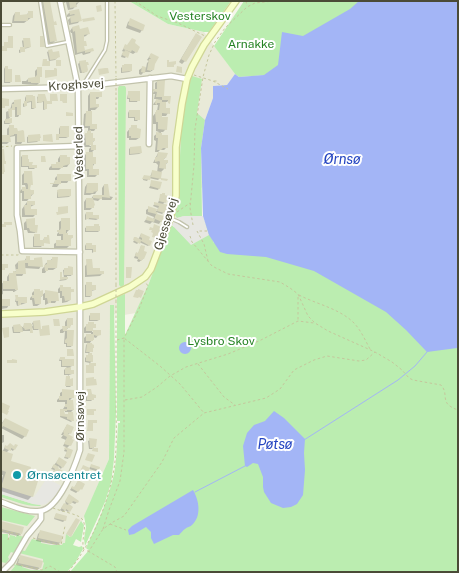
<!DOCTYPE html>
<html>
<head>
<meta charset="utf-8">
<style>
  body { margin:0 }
  #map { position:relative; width:459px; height:573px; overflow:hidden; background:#f5f6ea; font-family:"Public Sans",sans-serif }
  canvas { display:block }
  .frame { position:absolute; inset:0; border:2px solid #4b4b37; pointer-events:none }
</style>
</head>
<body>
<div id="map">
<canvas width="459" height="573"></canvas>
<div class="frame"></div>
</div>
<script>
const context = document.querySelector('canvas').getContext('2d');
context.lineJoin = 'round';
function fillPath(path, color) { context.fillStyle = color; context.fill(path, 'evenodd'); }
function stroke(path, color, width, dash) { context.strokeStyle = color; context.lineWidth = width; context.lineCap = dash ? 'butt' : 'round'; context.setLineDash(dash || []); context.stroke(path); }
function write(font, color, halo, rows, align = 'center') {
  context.font = font + ' "Public Sans",sans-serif'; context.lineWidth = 4; context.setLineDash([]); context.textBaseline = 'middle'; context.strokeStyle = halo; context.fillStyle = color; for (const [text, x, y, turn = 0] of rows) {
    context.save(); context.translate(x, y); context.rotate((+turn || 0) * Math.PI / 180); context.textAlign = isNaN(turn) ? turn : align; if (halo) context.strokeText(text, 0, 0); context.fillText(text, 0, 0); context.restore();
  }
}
const residential = new Path2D(`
  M1 1H129L168 24 204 32 235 74 227 85 213 86V98L205 120 201 148 202 187 184 216 171 224 156 266 136 313 124 315 110 314 109 459 76 536 54 572H1Z`);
const green = new Path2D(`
  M129 1H231L209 32H204L168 24Z
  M244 1H376L268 75 239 77 235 74 214 46Z
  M192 76 202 79 197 113 205 120 201 148 202 216 214 243 280 246 458 344V572H70L89 550 87 549 86 548C97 524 108 501 114 474 117 458 117 440 118 423H120V421H117V297L125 294V335L149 283 171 224 174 227 184 216 177 218 175 215 178 196 182 117 189 82Z
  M119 86H125L126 88 124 285 121 287 119 285 118 88Z
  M110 305H114L116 411 114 459 111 483 105 502 85 546 84 539 86 527 84 516 109 459Z
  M1 494 33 504 41 505 40 506C28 507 14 501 1 497Z
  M1 507 31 515 35 516 27 526 1 520Z
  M81 521 84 525 81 542 76 539 73 545 79 547 82 546 83 549 75 563 67 572H10L15 566 12 564 22 566V567L31 570H42L44 563 43 562V559L19 553 21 550 25 551 32 539 41 541V543L51 545H62L63 543H65L66 534 70 537 72 536Z
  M1 532 2 534H8V539H9L10 535 15 536V537H16L17 535 24 537 14 553 11 552 8 557 9 559 6 563 1 562Z`);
const parking = new Path2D(`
  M184 216H203L209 235 191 245 171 224 177 218Z
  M1 478H3L2 488 34 497 45 481 50 480 62 486 58 493 46 504 41 505 33 504 1 494Z`);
const water = new Path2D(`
  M359 1H458V348H457L427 352 406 330 386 312 314 271 266 257 227 254 220 252 209 235 203 216 201 148 205 120 213 98V86L227 85 235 74 239 77 264 75 278 65 282 32 303 36 350 9Z
  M179 348a6 6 0 1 1 12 0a6 6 0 1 1-12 0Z
  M274 411 284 418 305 439 304 453 305 470 303 495 297 504 291 507 283 508 271 503 264 492 263 487V477L258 464 253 463 247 467 245 466 243 446 247 433 254 425 265 421Z
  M193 490C199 500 202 516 192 525 190 527 187 527 185 529 183 530 181 533 179 535H173L154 544 151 538V532L146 527 134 534 129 535 128 530 132 526Z`);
const shadow = new Path2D(`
  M39 1H50L49 3 53 23 55 24 53 26 56 40 52 44 47 45Z
  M64 1H79V2L73 9 68 10 66 2 64 3Z
  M78 11 80 20 78 23 69 25 68 20 72 16 67 17V15L69 13Z
  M15 13 19 16H26L28 13 32 17 24 23H12L13 16Z
  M131 20 142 30 140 33 126 28 128 22Z
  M72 28 88 34 86 36 83 37V43L85 45 83 47 84 51 92 50 90 53 83 55 82 53 75 55 72 33H71L70 31Z
  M194 37 185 61 182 64 179 62Z
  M23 40 30 47 28 48 23 49 24 51 19 53V50L23 48 22 41Z
  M125 46 136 52 133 54 129 52 125 58 121 57 122 54 124 52 122 51Z
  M49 51 58 57 55 60 49 61 47 52Z
  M151 54 153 70 150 72H144L141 75 139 74V70L142 68H146L147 63 149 61 147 60Z
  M80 62 86 66V70L84 73H80L78 64Z
  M124 65 131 71 129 72 121 73V68Z
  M5 67 11 81 10 83H4V69Z
  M37 69 41 76 39 78V83L37 85 22 84V81H26L28 79 35 78V71Z
  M158 81 163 97 169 100 167 102H164V109L168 113 166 116H160L166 129 163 132H161V136L167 147 164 150H160L158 152H155L156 141 154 140V136L159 132 156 131V124H153V116L157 111 158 105H153L154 103 158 99H154L155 94H153V93L155 90V83Z
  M129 92 138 100 137 102H129V99H127L128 94Z
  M90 93 100 96 98 99H95V105L98 107 95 110H91V126L96 128 94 131H89L94 141 89 146H95V149L92 152V158L95 163 93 166 92 170 98 174 95 177H87V171H84V156L87 153H89V149L91 147H84L83 136 88 132V128H83L84 114 88 112V96Z
  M44 95 46 109 43 110V102L37 103V97L39 96Z
  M26 96H32L35 108 33 109H31V102L26 103V106L23 107V104L25 102V98Z
  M15 101 20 114 18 117H15V109H11V116L8 120 11 123 9 124H4V121L6 120V112L10 110 12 103Z
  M129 111 139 119 137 121H134V118H128V113Z
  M10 126 23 141 21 144H15V136L9 137V142L7 144H1V136H7V129Z
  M132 126 139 138 136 140H129V138H127V132Z
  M60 127 68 137 66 138H58V140H56V136L59 135V129Z
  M29 136 38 141 37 142 27 143V137Z
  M130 148 141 153 139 154 129 155V149Z
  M158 153 165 158 162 161 167 163 165 165 164 169 161 172 160 178 158 180 149 178 147 181 143 180V178L150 177 152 172 157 173 158 165 156 163H153Z
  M22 156 31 167H36L34 169H28V167H21V157Z
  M60 156 69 164 67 167H62L59 170H49V168L52 165H55L58 163V159Z
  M24 173 30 186 29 191 33 194 27 201H22V193H20V191L23 188H26L25 185H22V175Z
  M58 175 69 180 67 183H60L57 187H52L53 184 55 181V178Z
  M152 182 159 188 158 190 149 188Z
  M87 184 97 191 95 194H92L90 195H84L85 187Z
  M104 185 108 196 113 197 111 200H102V197L98 201 93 200 92 208 90 210H84V202L86 199H91L93 196 102 197V188Z
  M58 191 70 196 69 197 57 198V192Z
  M161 195 165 202 162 205 165 211 162 214 156 212V214L161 221 159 224 152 222 150 224 144 222 147 218 153 220 154 217 146 214V210L149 208 157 211 158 208 153 206 155 203H158Z
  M27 202 34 205 30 207V211L36 214 33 217H22V209Z
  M86 213 98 219 96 220 87 219 85 220V215Z
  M27 220 37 230 35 233H28L27 230H24V223Z
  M62 220 69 230 67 232V236L72 238 70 239V245L67 248H54V244L57 242H61V236H57V234L59 232V222Z
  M87 227 99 231 98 232H85V228Z
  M141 234 149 245 148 246 139 242 137 244 133 242 135 239 138 240Z
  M35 235 38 241H43L44 238 45 242 41 247H33V237Z
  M86 244H91L95 251 92 253V250H85V246Z
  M141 246 143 259 139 262 137 261 138 259 134 258 136 253 138 254Z
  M26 258 29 261H33L35 259 41 266 39 269 24 268V273L22 276H15L17 290 14 292H13V291H3V294L1 295V284L4 282H7V277L9 274H11L16 271 15 265 18 262H24Z
  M52 259 56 268 53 270H47L45 273H42V269L45 266V264Z
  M87 264 92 269 102 274 100 276 85 277V266Z
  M69 268 72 274 71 276H67V279L66 280 59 281 61 279 64 278 63 270Z
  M87 284 95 290 91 291V296L90 297H85V285Z
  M61 286 62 288 72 291 70 294V300L67 302 62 303V298H60V293H58V289Z
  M35 290 42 295 46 292 57 300 55 303H49L45 305V300H43V295L40 298V304L37 306H33L32 300H30V298L32 296V293Z
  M1 298 2 301 9 305 7 308 1 309Z
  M16 298 26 303 17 306 16 302H15Z
  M90 315 99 320 97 321H89V316Z
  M67 319 72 324 65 331H72V345L71 347H66V344H64L65 331 63 333H60V330L65 327V322Z
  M34 322 40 328 38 330H33V328L30 331H21L20 333H13L12 327 14 326 19 327H23L25 324 33 326 32 323Z
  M87 325 94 327 92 329V332L99 331V334L96 338 93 337V339L89 344 91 351 88 354 92 361 90 363 85 362V358L90 353H85L86 345 88 343H84V338L87 335H91V333H84V328Z
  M60 358 72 366 70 367V371L72 374 69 375V380L72 385 70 387H66L67 377 69 375H64V370L67 367H61V361H59Z
  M89 390 94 398 91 401H86V397Z
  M63 391 73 397 69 401 73 410 69 414 73 420 71 422 60 417 61 413 67 415 70 412H65V409H63L65 406V402H57V400L60 397V393Z
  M5 419 28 431 25 436 22 439 1 428V424Z
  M67 425 70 433 67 435 70 445 66 449 72 450 68 459 64 458 67 452 64 451 66 447 63 446 66 440 61 438 63 435H61Z
  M1 435H4V442L2 443H1Z
  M90 440 95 446 92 449H89L88 441Z
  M16 446 13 451 10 449 6 453 9 461 26 479 32 496 28 500 1 491V482L3 475H1V452H2L5 447H14Z
  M58 460 62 467 61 469 58 466 57 477 56 479 51 476 54 470 51 469Z
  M90 467 98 468 96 471 89 469Z
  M82 468 88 478 86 479 81 477 82 474H80Z
  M77 483 79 490 76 493 70 490 72 487 74 488Z
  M68 497 78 501 75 504 71 502 68 505 69 511 68 512 65 510 63 512 60 510 66 503 65 502Z
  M56 514 65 520 63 522 54 519Z
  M1 523 21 534 18 536 1 532Z
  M40 532 61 537 60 543 57 545 36 541 38 534Z
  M20 557 40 568 37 570 16 565 18 559Z`);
const stream = new Path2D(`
  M304 440 398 380 415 366 427 352
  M195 492 245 466`);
const building = new Path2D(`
  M43 1H50L54 22 56 21 57 25H54L57 41 50 42Z
  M69 1H80V2L76 3 77 7 70 8Z
  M101 5 102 11 97 12 96 6Z
  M79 9 82 21 71 23 70 16 75 15 74 14 70 15 69 11Z
  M28 11H33V18H28V21H14L15 12H20V15L28 14Z
  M94 17 95 20 83 22 82 19Z
  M130 18 145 25 143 31 128 25Z
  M79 25 80 29 88 27 90 34 84 35V41H86L87 46H84L85 50 93 48 94 51 85 53V51L77 53 75 31 73 32 72 27Z
  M196 33 202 37 186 62 181 59Z
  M8 36H13V48H7V51H1V46H4V42H8Z
  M40 36H43L45 47H40Z
  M23 38H30L31 47 25 48V52H20V47H24Z
  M132 38 136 40 135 43 140 47 137 53 132 50 131 52 123 49 125 44 127 45Z
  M52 49 53 52 59 51 60 57 57 58V59L50 60 48 50Z
  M125 50 130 52 128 58 122 55 123 51 124 52Z
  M151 53 159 57 155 64 154 70H151V71L147 70 149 59H151L149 57Z
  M43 59H47V61H50V66H42Z
  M56 60H61V66H56Z
  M86 60V62H88L89 65H87L88 70 87 72 82 73 79 61Z
  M167 60H169V62L176 61V64L174 65V67H167Z
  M124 64H132V71L122 72V65H124Z
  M5 66H8V69H12V82H5Z
  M142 66 146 67 145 73 141 72Z
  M177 66 182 67V73L176 72Z
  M37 67H42V77H40V83H31V82H28V78L35 77 37 75Z
  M54 68H56L57 69V76L45 78V70H54Z
  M105 68H108L109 73 99 75 98 69Z
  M15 75H20L21 82H15Z
  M157 80H165L164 96H171L170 104 168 103V100H162V97H156L157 92 152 91V89H157Z
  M128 91H140V101H130V98H128Z
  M90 92H102V97H96V104H99V107L90 108Z
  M38 94H45L47 101H50V94H57L58 101H52V104H47V109H44V101L40 103 37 102Z
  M60 94H67V103H63L62 101H60Z
  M26 95H33V96H35L36 108H32V101L27 102V106H24V101H26Z
  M2 98 9 99V106H5V108H2Z
  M21 99V115H17V107H15V110H12V104H14V100Z
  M156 99 162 100V102H166V108H170V114L162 113V117H168L167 130 158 129V122H156L155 112H156V110H159L160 103H157V105L155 104Z
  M12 108V117H9L8 109Z
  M129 110H140V120H135V117H129Z
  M86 111H92V124H97V129H90V126H85Z
  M66 112 73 113V116H66Z
  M12 118V123H5V119Z
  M9 125H14V128H17L18 131 23 130 24 131 25 142H17V134H14V135L10 136 11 142H1V135H9Z
  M131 125H137V128L141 129 140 138H131V136H129V128H131Z
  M60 126H69V137H59V140H56V134H60Z
  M91 130V133H93V138H95V141H93V145H86L85 133H87V131Z
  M156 132 162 133V135H168V148H163L161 150H157L158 138H156Z
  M40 134 41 138H40V141L28 142V135Z
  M52 134 53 142 43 141V135Z
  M91 145H96V150H91Z
  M141 146 142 153 130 154V147Z
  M1 149H4L5 161H6V164H4L5 172H4V174H1Z
  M86 152H93V157H96V164H93V169H99V175H89V169H86Z
  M158 152 168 153 166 158H164V160H168V163H166V169L159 168 160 162 159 161 155 162V157H157Z
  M22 155H28V159H29V162H33L32 165H37V168H29V166H22Z
  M60 155H67V157H70V164L63 166V168H52L51 164H56V162H60Z
  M41 156H45L46 162H41Z
  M152 170 162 172 161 178 168 179 167 181 161 180V179L151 177Z
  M24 171H32L33 185H31L30 189 31 190H34V194L31 195V199H24V191H22V187H26V189H28V185L27 183H24Z
  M57 174H71V181H61V184H50V183H54L55 180H57Z
  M144 175 151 176 150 180 142 179Z
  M151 180 162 182 160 189 150 186Z
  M87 183H98V191L93 192 94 193H86Z
  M104 184H108L110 198 102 197V199L93 198 95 205 94 206V208H86V198H93V195H104Z
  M60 189H71V196L58 197 57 190Z
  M162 193H165V195L168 196 166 203 159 201 160 194H162Z
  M27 201H35V205H31V209H37V215H25L24 205H27Z
  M154 202 169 205 167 212 165 211 164 213 157 211 159 206 154 205Z
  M68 206V213L57 215 56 212H58V207Z
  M148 206 157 209 156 212H158L157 214 164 216 162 222 155 219 154 222 146 220 147 216 154 219 156 214 148 212Z
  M86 212H93V215H99V219L89 218V219H86Z
  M35 218V225H38L37 233 30 231 29 228H27L26 219Z
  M61 218H70V230H66V233H68V235H73V238H71V246H56V240H63V234H59V232H57V230H60L61 228Z
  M4 222H12V225H6V227H2V224H4Z
  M94 224H99V226H100V231H86V226H94Z
  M154 224 161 227 159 232 156 238 152 237 153 233 151 232 152 230H149L150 227 153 228Z
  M141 233 150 237 149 240 152 241 150 246 141 241 140 244 133 240 134 237H136L142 240V238L140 237Z
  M34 234H40V240H44V237H47V235H49L50 244 44 243V246H34Z
  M86 243H92V245H96V252H93V249H86Z
  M141 245 145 246 144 251 147 252 144 259H142V261L138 259V257L135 256 136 252 138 253Z
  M26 256H30V260H34V258L42 257 43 267 28 266V263H25L26 274H16L18 290H15V289H3V281H9V273H13V271H15L16 272V269H18V261L26 260Z
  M52 257H58L57 268H48V271H45L44 265 47 264V260H52Z
  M86 259H92L93 268H100V271H104V274L87 275Z
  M1 264H8V268H5V270H1Z
  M68 266 73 267V275H64V268H68Z
  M126 267H132L131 278H126Z
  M60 272H62V277H68V279L60 280Z
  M86 282H92V285H96V290H92V296H86Z
  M60 285H63V287H71V289H74V292H71V300L65 301 64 296H62V291H60Z
  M34 289H40V291L43 290V296H41V304H35L34 298H32V295H34Z
  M138 289 144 291 141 298 139 297 138 298 133 297 136 290H138Z
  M45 290 58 292 59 301H51V303H48L47 298H45Z
  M15 295H18V297H27V303H21V305H18V301H16Z
  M1 299H10V306H1Z
  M90 313H100V320H90Z
  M67 318H73V325H71L70 328H67V331H63L62 326H67Z
  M53 319H59L60 326H54Z
  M40 320 41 329H42V326L49 325 50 335 40 336 39 329H34L33 321Z
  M88 322H94V324H96V328H93V330H101V335L97 336 94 335V340H93V341H86V334H93V331H86V324H88Z
  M24 323H31V324H32L33 333H30V329L25 330 24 328H23Z
  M20 324 21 326H22L23 332H14L13 325Z
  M9 327V337L4 338 2 328Z
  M67 330H74L73 346H67V343H65V340L67 338Z
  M87 343H92V344L94 345V348H93V352H86Z
  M67 349H73L74 356H67Z
  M88 353H92V355H93V362L86 361V355H88Z
  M60 357H65V359H74V366H62V360H60Z
  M12 359 17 360V363H7V360H12Z
  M89 363H96V366H94V373H86V365H89Z
  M71 367V370H74V374H65V368Z
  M66 376H70V379L73 378V386H65Z
  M94 377V379H96L97 385 86 386V378Z
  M62 389 74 390V398H69V400H73L74 410H67V407H65V404H67V400H59V396H62Z
  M87 389H91L92 394 96 395V398H94V400H87V394H88Z
  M1 402 10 406 8 411H9L7 415 1 412Z
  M60 409H67V411H64L65 414H68V412H73L74 421H71L70 420 67 419V417L60 416Z
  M87 409H96V411H94V415H87Z
  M5 418 29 430 26 437 3 426V427L1 426Z
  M88 420H97V423H93V431H87Z
  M67 424 74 427 71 434 69 433 68 434 73 437 72 439 74 440 71 446 64 444 67 437 63 435 64 433 63 432Z
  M89 438 97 439 96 447H93V448H98V452L92 451 93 448H90Z
  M10 443 14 446 15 444 18 445 15 450 11 448V451L4 448 5 445 7 446Z
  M65 447 73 450 70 458 65 457 67 450 64 449Z
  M1 450 13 454 11 461 31 467 28 478 38 481 33 497 1 487 6 472 1 470Z
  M88 453 95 455 92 462 85 460Z
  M59 457 67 462 63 468 56 463Z
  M54 464 59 467 58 468 63 471 58 478 52 474 55 469 52 467Z
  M91 464 100 467 99 470 90 467Z
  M83 465 90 468 87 474 90 475 89 479 81 475 82 473 80 472Z
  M78 480 85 484 82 490 81 489 78 492 71 488 72 486 74 487 75 486Z
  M69 494 79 501 78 503 73 501 71 504H69L65 501Z
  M64 503 68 505 69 504 73 507 70 512 66 509V511L61 508Z
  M56 513 67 516 66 521 54 518Z
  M76 518 80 520 71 537 66 534Z
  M1 521 24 527 22 534 1 529Z
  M40 530 63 536 61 543 38 538Z
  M20 555 43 561 41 568 18 563Z`);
const path = new Path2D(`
  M115 1 116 77
  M135 1 157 16 178 23 205 36
  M246 1 247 6
  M194 75 213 81 228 89
  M214 81H219
  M1 147 12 146
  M177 212 190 203
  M193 225 190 208 194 165 195 129 203 77 209 55 215 42 225 28 247 7 255 3 274 1
  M207 231H197L204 244 208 261
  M190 236 192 242 212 266 228 274 280 282 290 288 298 294 308 316 315 323 328 331 375 352 392 362 402 370 409 378 413 380 441 385C450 395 438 403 458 410
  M1 255H18L20 254
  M116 285V91
  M299 295C316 304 338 308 353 322 361 330 365 340 370 349
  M298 297V320
  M117 340 124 338 139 309 148 286 146 283
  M198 364 224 397 235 405
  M125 400 142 397 157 387 170 376 186 367 228 354 259 341 298 321 314 323
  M53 508C60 511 77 514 81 518 89 524 80 540 84 550
  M110 524 126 530
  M103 529 109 510 120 481 124 452V338L160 366 180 384 204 413
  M1 530 21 535
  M33 538 43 541 61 545 65 526
  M8 540 10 533
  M87 551H89L103 529 113 522 124 516 162 462 174 438 204 413 266 398 280 389 294 370 314 360 327 356 359 361 366 360 375 352
  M88 551 115 567 117 572
  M16 564 42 570 50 566 60 572
  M68 572C90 546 105 511 112 479 118 454 116 427 116 402 116 369 116 335 116 302`);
const lane = new Path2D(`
  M40 1 47 46 67 42
  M1 25H10
  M83 85 105 50 107 41V1
  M172 219 179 222 187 227`);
const street = new Path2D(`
  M1 89 78 87 171 76 187 79
  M149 144 150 78
  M79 146 17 148V215L20 231 22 251 80 252
  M1 502C13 506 27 513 40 511 59 509 75 466 80 450V304L78 87 60 1
  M2 572 12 562 27 536 38 523 41 519V511`);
const secondary = new Path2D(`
  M1 314 45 312 80 307 93 304 130 287 145 277 151 269 170 219 176 196V147L182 104 187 79 192 67 204 45 236 1`);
const pathBridge = new Path2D(`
  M116 78V91
  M116 302V285`);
const markers = [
  [17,475,5,"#0f9aa8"]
];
const parkNames = [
  ["Vesterskov",200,16],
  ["Arnakke",251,44],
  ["Lysbro Skov",221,341]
];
const streetNames = [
  ["Kroghsvej",76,85,-4],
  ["Vesterled",79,153,-91],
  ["Gjessøvej",166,224,-73],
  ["Ørnsøvej",80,416,-90]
];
const cultureNames = [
  ["Ørnsøcentret",27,475]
];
const waterNames = [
  ["Ørnsø",342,160],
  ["Pøtsø",275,445]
];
fillPath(residential, '#e9ead8');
fillPath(green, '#bbedb0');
fillPath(parking, '#e7e7e2');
fillPath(water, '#a3b5f6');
fillPath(shadow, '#0003');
stroke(stream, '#a3b5f6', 1);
fillPath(building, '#d9d8be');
stroke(lane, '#c2c3ac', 4.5);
stroke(street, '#c2c3ac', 7);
stroke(secondary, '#cfd695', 8);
stroke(path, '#c5c69c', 1, [2.5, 2.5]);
stroke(lane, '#fff', 2);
stroke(street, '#fff', 4.5);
stroke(secondary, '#f8ffcb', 5.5);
stroke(pathBridge, '#c5c69c', 1, [2.5, 2.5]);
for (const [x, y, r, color] of markers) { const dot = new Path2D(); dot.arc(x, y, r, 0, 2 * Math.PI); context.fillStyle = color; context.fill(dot); stroke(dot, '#fff', 2); }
write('12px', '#258324', '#fff', parkNames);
write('12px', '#4b4b37', '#fff', streetNames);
write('12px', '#0d838f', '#fff', cultureNames, 'left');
write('italic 14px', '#2646c1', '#fff', waterNames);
</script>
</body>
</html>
